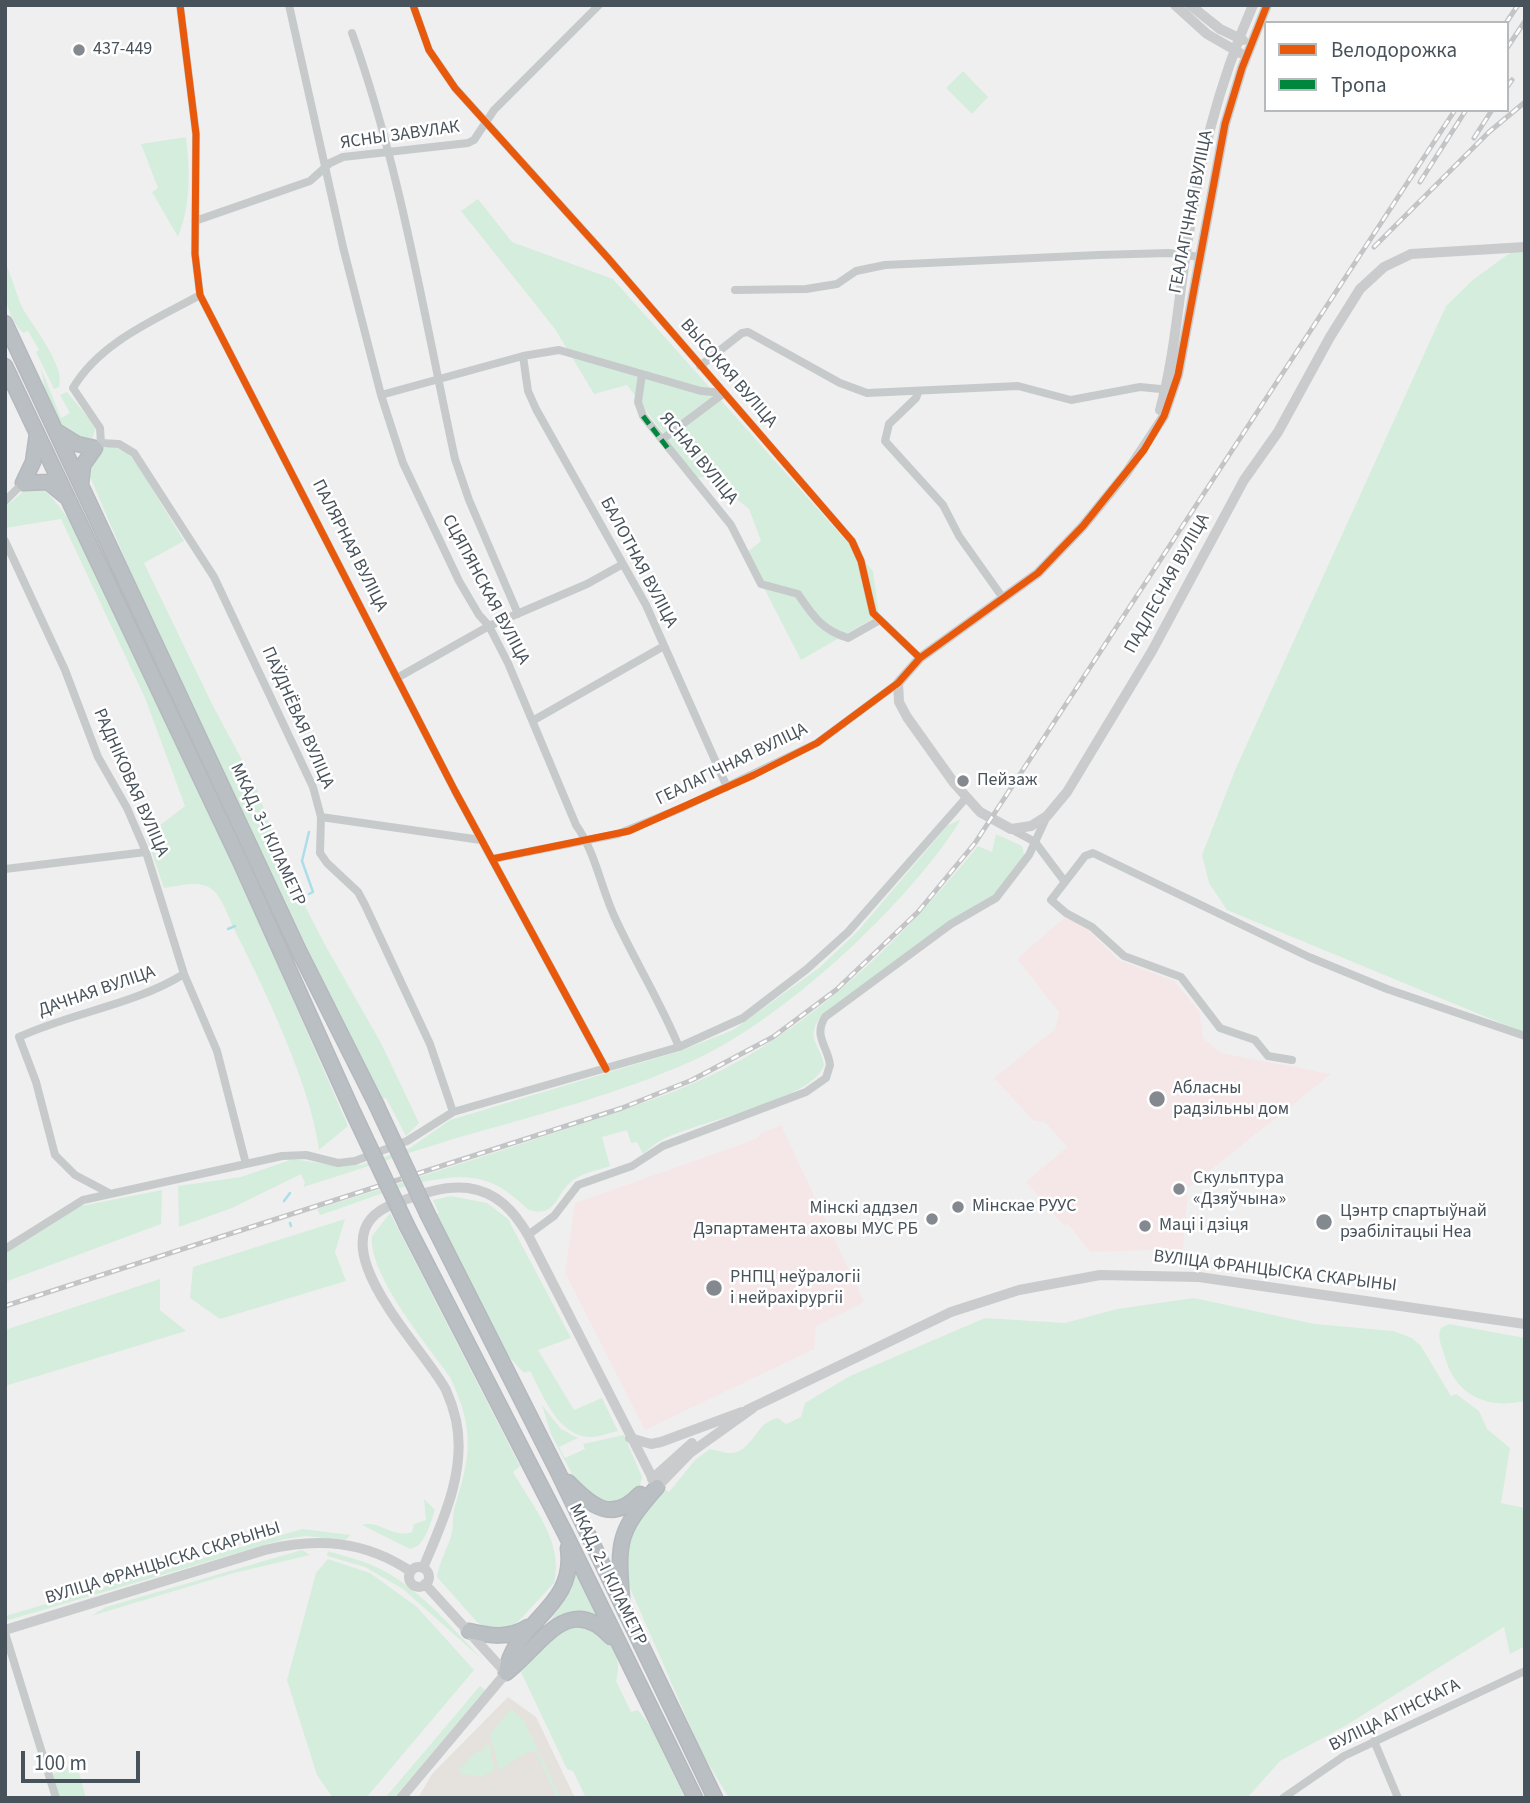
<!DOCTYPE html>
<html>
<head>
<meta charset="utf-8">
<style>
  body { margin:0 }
  #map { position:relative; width:1530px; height:1803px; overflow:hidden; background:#f0efef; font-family:"Source Sans 3",sans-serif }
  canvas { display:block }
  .frame { position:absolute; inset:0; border:7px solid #48525b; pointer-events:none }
  .legend { position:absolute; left:1264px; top:21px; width:245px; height:91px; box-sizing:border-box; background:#fff; border:2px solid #b6babd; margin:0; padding:9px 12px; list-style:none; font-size:21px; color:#48525b }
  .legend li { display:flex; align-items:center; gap:14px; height:35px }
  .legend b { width:35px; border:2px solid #b6babd }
  .scale { position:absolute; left:21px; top:1751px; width:119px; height:32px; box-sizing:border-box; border:4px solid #48525b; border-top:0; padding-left:9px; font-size:21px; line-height:24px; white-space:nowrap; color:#48525b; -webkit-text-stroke:5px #fff; paint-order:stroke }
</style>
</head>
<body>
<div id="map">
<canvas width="1530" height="1803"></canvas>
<div class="frame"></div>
<ul class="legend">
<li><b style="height:9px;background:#e8590c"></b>Велодорожка</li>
<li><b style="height:9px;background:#00873e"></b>Тропа</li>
</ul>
<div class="scale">100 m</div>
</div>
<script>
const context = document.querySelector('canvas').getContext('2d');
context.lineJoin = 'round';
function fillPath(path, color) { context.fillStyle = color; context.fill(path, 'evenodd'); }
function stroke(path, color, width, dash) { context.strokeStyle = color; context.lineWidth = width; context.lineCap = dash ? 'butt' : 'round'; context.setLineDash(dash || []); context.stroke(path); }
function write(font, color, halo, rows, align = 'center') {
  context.font = font + ' "Source Sans 3",sans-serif'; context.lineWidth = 5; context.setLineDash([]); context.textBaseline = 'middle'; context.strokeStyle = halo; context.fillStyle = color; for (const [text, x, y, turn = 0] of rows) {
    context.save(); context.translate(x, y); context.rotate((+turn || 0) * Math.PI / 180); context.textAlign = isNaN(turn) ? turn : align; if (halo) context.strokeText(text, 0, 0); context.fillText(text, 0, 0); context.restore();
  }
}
const commercial = new Path2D(`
  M508 1697 536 1717 575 1798H418L432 1774Z`);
const medical = new Path2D(`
  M1065 917 1081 923 1118 960 1174 981 1199 1011 1203 1038 1221 1053 1331 1074 1188 1188 1183 1249 1090 1252 1068 1224 1064 1226 1026 1182 1067 1147 1045 1122 1034 1121 994 1078 1055 1029 1059 1012 1017 959Z
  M781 1125 864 1302 816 1326 814 1349 645 1430 565 1273 575 1203 756 1139 761 1133Z`);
const green = new Path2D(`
  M963 71 988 97 972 114 946 88Z
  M186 137C190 172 191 204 178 237L152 192 158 188 141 144Z
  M478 199 512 242 613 279 873 571 879 615 801 660 746 553 761 541 749 509 708 476 696 478 627 385 594 394 555 329 461 211Z
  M1525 242V1033L1227 910 1209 883 1202 855 1236 768 1446 306 1474 279Z
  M5 262C12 277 16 294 23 309 33 326 66 367 59 387L54 389 36 352 39 350 28 331 23 333C3 312 5 290 5 262Z
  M41 368 61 418 70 413 60 395 67 392 96 427 92 440 86 442 65 432 46 397Z
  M112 446 128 453 137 464 184 541 144 563 212 704 256 786 281 859 324 943 381 1043 419 1123 406 1136 386 1098 379 1100 140 594 88 472C89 461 100 447 112 446Z
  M40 486C82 521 119 619 143 670 214 821 282 973 348 1126L319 1150C311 1086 265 990 235 931 229 919 224 902 215 892 202 878 180 886 164 888L146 836 185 806 145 698 61 519 5 528V507L25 490Z
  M961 819C911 902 781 1022 692 1061 618 1094 538 1115 460 1137 407 1153 355 1171 303 1187L305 1183 301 1174 232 1208 179 1227 178 1186 241 1177 293 1159 338 1166 361 1165 410 1148 450 1120 680 1051 733 1030 819 968 858 931 947 826Z
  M996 834 1022 846 1024 855 995 894 822 1015C804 1038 820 1043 824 1065 813 1101 695 1121 660 1141 654 1144 648 1150 643 1154L637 1142 631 1143 627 1130 602 1137 610 1166C598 1170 582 1173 572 1181 555 1194 557 1218 529 1210 516 1199 505 1188 489 1182 446 1164 364 1201 320 1215L317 1209C403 1182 490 1155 575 1126 639 1105 704 1084 761 1048 846 995 915 923 978 846L992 852Z
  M162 1190 161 1224 5 1282V1254L81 1206Z
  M451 1196 487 1203 508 1219 571 1338 538 1350 574 1410 602 1398 618 1431C609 1433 599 1437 591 1437 558 1437 543 1395 530 1371L524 1373 508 1356 435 1214 439 1213 433 1200Z
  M390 1213 520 1466 513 1472C531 1504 565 1543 554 1583L514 1626C501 1630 488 1630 477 1622L437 1577C439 1563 447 1549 451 1536 454 1527 452 1517 454 1509 471 1455 475 1431 450 1377 427 1345 368 1274 372 1236Z
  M345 1219 335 1252 346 1281 220 1319 190 1298 193 1267Z
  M160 1279V1310L186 1331 5 1386V1330Z
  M1194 1298 1315 1324 1393 1331 1412 1338 1421 1346 1451 1396 1456 1394 1479 1411 1487 1429 1510 1448 1501 1503 1525 1508V1646L1510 1654 1504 1627 1345 1726 1280 1761 1247 1798H729L702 1753 627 1581V1538L660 1486 669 1492 695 1460 710 1449C716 1450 722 1452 727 1453 753 1455 754 1422 778 1418L786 1424 801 1417 805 1403 850 1376 985 1318 1065 1323 1117 1309Z
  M1449 1324 1525 1338V1401C1485 1410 1454 1394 1444 1354 1441 1345 1437 1336 1441 1328Z
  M542 1405 561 1429 578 1438 559 1447 565 1458 585 1449 583 1444 624 1435 642 1477 638 1492 617 1506 582 1493 551 1434Z
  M424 1499 435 1510C430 1523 426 1546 410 1549L362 1525C377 1519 393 1539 412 1532L414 1524 426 1520Z
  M302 1529 351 1535 345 1540 306 1536 285 1539 5 1621V1616Z
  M302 1550 310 1555 234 1573 91 1616 106 1607Z
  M328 1551C346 1557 367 1561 384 1571 423 1592 453 1629 484 1661L403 1589 365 1567 327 1556Z
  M328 1559 370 1573 417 1607 474 1670 366 1798H333L317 1775 287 1680 316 1573Z
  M575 1573 598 1616C558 1608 549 1626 523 1652 544 1627 567 1606 575 1573Z
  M583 1623C605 1636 625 1652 616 1681L631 1712 638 1710 651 1727 685 1798H586L573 1771 567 1769 521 1672 560 1626Z
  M480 1686 485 1690 394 1798H385Z
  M511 1709 524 1721 561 1798H557L536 1751 527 1752 499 1770 490 1734Z
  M489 1743 494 1770 481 1777 461 1774 459 1770 476 1751 480 1753Z
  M78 1763 84 1764 78 1769 86 1798H59L53 1774Z`);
const stream = new Path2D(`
  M309 894 313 892 302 861 309 832
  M228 929 235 926
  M284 1201 290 1193
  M290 1223 291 1226`);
const street = new Path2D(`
  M180 5 196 134 195 254 200 295 455 791 606 1069
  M289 5 343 247 381 395 403 463 459 581 479 615 489 626 508 663 576 825C596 853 601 889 616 920 636 963 661 1003 679 1047
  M413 5 429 50 455 88 608 258 852 541 861 561 873 613 920 658
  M352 33C401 170 424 316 455 459L469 500 518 614
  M195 221 310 181 330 163 343 157 468 143 474 140 494 110 599 5
  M735 290 806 289 837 284 856 271 885 265 1098 255 1169 253 1200 257
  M523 356 528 391 536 409 646 605 727 787
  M700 366 742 333 748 332 840 383 867 393 1018 386 1071 400 1140 387 1171 390
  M642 374 638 402 643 416 731 525 761 584 798 594C813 616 822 630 848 638L878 621
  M918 393 916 398 889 424 885 441 943 505 959 536 1003 598
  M381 395 523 356 559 350 701 391 724 393
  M664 438 724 393
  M101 443 119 444 134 453 214 577 313 787 321 817 320 853 327 863 358 892 365 905 430 1044 453 1112
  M101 443 100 428 73 388C100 342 155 320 200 295
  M5 501 23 483
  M5 541 65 670 98 757 127 808 146 852 184 974 217 1051 246 1164
  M397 678 489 626 587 584 623 564
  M534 720 664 646
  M321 817 481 840
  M1011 829 1035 842 1065 882 1085 856 1093 853 1309 957 1387 989 1525 1036
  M492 859 618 834 684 807 817 743 898 683
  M5 869 146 852
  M1065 882 1051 900 1066 913 1092 927 1124 956 1181 977 1220 1028 1255 1040 1268 1056 1292 1060
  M109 1193 75 1175 55 1155 36 1082 19 1037C73 1012 134 1005 184 974
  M528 1235 554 1216 578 1185 632 1166 663 1146 806 1092 826 1078 830 1065C828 1046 813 1037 825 1017L951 924 996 898 1029 855 1047 816
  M5 1249 83 1200 282 1156 306 1155 338 1163 355 1161 407 1141 453 1112 679 1047 743 1018 807 969 848 932 966 798
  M5 1633 56 1798
  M1374 1741 1398 1798
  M1283 1798 1344 1756 1525 1671`);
const secondary = new Path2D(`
  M1175 5 1207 34 1240 53
  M1190 5 1220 29 1243 40
  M1267 5 1242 68 1225 124 1178 375 1164 416 1127 472 1083 526 1038 573 920 658 898 683 899 702 907 717 954 783 980 812 1011 829 1031 826 1047 816 1067 792 1152 651 1244 480 1278 432 1330 337 1360 289 1384 267 1411 254 1525 247
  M1160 410C1174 359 1178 305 1186 252 1199 164 1217 87 1253 5
  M747 1410 951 1312 1019 1290 1100 1275 1199 1277 1525 1324
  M630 1438 651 1444 661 1442 742 1412
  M652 1479 692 1443
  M409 1577a10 10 0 1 1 20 0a10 10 0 1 1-20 0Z
  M423 1568C442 1523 467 1471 456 1420 454 1411 450 1399 446 1390 424 1347 306 1235 396 1203 418 1195 443 1185 468 1188 497 1192 514 1211 528 1235L657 1487 690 1453 753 1408
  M5 1630 265 1550C318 1537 365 1541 410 1571
  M401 1798 506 1673 425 1584`);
const highway = new Path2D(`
  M5 323 299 951 376 1104
  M5 366 240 861 353 1112
  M56 431 77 444 95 448
  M23 483 48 482 65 496
  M23 483 33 462 37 434
  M81 484 83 465 95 448
  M428 1215 558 1472 715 1798
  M407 1226 565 1533 695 1798
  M568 1482C591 1506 612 1524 640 1494
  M622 1598C617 1540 619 1530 657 1487
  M469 1631C490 1636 509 1639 528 1627
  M506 1673C513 1621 577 1609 568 1548
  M506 1673C540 1647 568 1590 611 1637`);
const rail = new Path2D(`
  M1506 23 1518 5
  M1507 48 1525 21
  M1507 87 1512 80
  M1474 138 1492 110
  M1420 182 1466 110
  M1374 247 1489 132 1525 102
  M5 1306 622 1108 692 1080 773 1037 836 990 918 912 975 843 1455 110`);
const highwayBridge = new Path2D(`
  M376 1104 428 1215
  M353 1112 407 1226`);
const quiet = new Path2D(`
  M643 416 670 451`);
const cycleway = new Path2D(`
  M180 5 196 134 195 254 200 295 455 791 606 1069
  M413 5 429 50 455 88 608 258 852 541 861 561 873 613 920 658
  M492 859 629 831 754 775 817 743 898 683 920 658 1038 573 1057 553 1083 526 1144 450 1164 416 1178 375 1225 124 1242 68 1267 5`);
const markers = [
  [79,50,7,"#83898f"],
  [963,781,7,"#83898f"],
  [1157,1099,9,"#83898f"],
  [1179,1189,7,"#83898f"],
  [958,1207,7,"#83898f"],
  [932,1219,7,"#83898f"],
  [1324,1222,9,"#83898f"],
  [1145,1226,7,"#83898f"],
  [714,1288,9,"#83898f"]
];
const poiNames = [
  ["437-449",93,50],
  ["Пейзаж",977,781],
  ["Абласны",1173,1089],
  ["радзільны дом",1173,1110],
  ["Скульптура",1193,1179],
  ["«Дзяўчына»",1193,1200],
  ["Мінскае РУУС",972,1207],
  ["Мінскі аддзел",918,1209,"right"],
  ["Дэпартамента аховы МУС РБ",918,1230,"right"],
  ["Цэнтр спартыўнай",1340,1212],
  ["рэабілітацыі Неа",1340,1233],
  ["Маці і дзіця",1159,1226],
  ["РНПЦ неўралогіі",730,1278],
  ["і нейрахірургіі",730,1299]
];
const streetNames = [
  ["ЯСНЫ ЗАВУЛАК",400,136,-8],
  ["ГЕАЛАГІЧНАЯ ВУЛІЦА",1192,212,-79],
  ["ВЫСОКАЯ ВУЛІЦА",728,374,49],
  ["ЯСНАЯ ВУЛІЦА",698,459,51],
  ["ПАЛЯРНАЯ ВУЛІЦА",349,546,63],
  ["БАЛОТНАЯ ВУЛІЦА",638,563,62],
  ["ПАДЛЕСНАЯ ВУЛІЦА",1168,584,-61],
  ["СЦЯПЯНСКАЯ ВУЛІЦА",485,590,62],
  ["ПАЎДНЁВАЯ ВУЛІЦА",297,718,66],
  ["ГЕАЛАГІЧНАЯ ВУЛІЦА",732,765,-26],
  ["РАДНІКОВАЯ ВУЛІЦА",130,783,66],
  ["МКАД, 3-І КІЛАМЕТР",267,835,65],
  ["ДАЧНАЯ ВУЛІЦА",97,992,-19],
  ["ВУЛІЦА ФРАНЦЫСКА СКАРЫНЫ",1275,1272,7],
  ["ВУЛІЦА ФРАНЦЫСКА СКАРЫНЫ",163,1564,-17],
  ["МКАД, 2-І КІЛАМЕТР",607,1575,64],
  ["ВУЛІЦА АГІНСКАГА",1395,1716,-26]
];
fillPath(commercial, '#e5e2dd');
fillPath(medical, '#f5e7e7');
fillPath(green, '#d5eddd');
stroke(stream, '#acdee9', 2.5);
stroke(highway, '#b5b9be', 17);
stroke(street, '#c7cacb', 8);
stroke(secondary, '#c9cbcd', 10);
stroke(highway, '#babfc3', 14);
stroke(rail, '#c3c4c6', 5);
stroke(rail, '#fff', 2.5, [8]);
stroke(highwayBridge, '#b5b9be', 17, []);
stroke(highwayBridge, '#babfc3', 14);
stroke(quiet, '#00873e', 5, [10, 5]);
stroke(cycleway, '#e8590c', 7);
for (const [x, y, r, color] of markers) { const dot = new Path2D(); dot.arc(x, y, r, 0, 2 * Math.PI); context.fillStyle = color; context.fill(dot); stroke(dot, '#fff', 2.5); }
write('18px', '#48525b', '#fff', poiNames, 'left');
write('18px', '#48525b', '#fff', streetNames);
</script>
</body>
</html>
